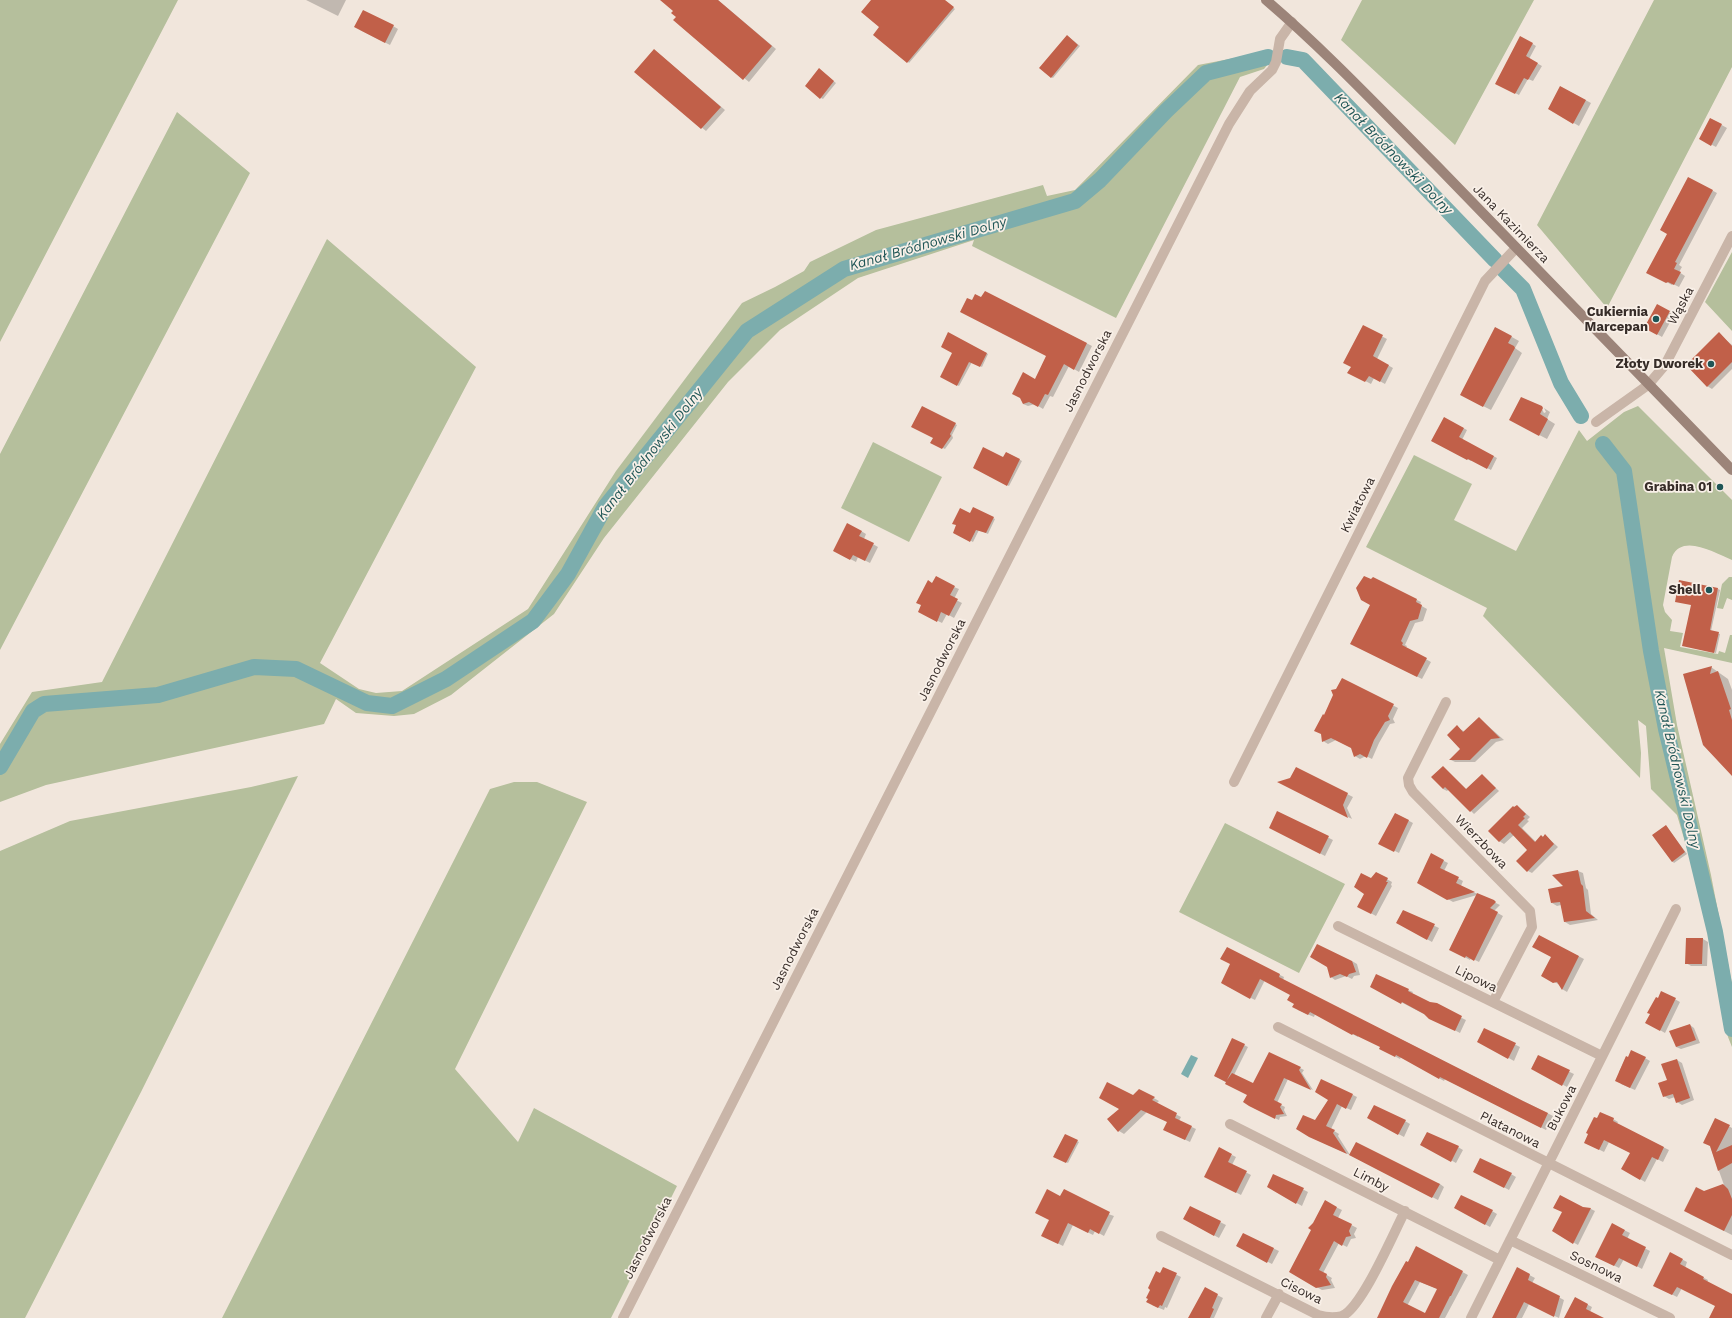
<!DOCTYPE html>
<html>
<head>
<meta charset="utf-8">
<style>
  body { margin:0 }
  canvas { display:block; background:#f1e6dc }
</style>
</head>
<body>
<canvas width="1732" height="1318"></canvas>
<script>
const context = document.querySelector('canvas').getContext('2d');
context.lineJoin = 'round';
function fillPath(path, color) { context.fillStyle = color; context.fill(path, 'evenodd'); }
function stroke(path, color, width, dash) { context.strokeStyle = color; context.lineWidth = width; context.lineCap = dash ? 'butt' : 'round'; context.setLineDash(dash || []); context.stroke(path); }
function write(font, color, halo, rows, align = 'center') {
  context.font = font + ' "Work Sans",sans-serif'; context.lineWidth = 3.5; context.setLineDash([]); context.textBaseline = 'middle'; context.strokeStyle = halo; context.fillStyle = color; for (const [text, x, y, turn = 0] of rows) {
    context.save(); context.translate(x, y); context.rotate((+turn || 0) * Math.PI / 180); context.textAlign = isNaN(turn) ? turn : align; if (halo) context.strokeText(text, 0, 0); context.fillText(text, 0, 0); context.restore();
  }
}
const green = new Path2D(`
  M0 0H178L0 342Z
  M1362 0H1534L1455 145 1341 40Z
  M1654 0H1732V67L1607 308 1537 225Z
  M1271 51 1268 64 1264 69 1240 77 1116 318 972 246 974 240 858 278 780 330 728 382 604 538 554 614 451 695 414 714 394 716 356 713 336 699 324 724 46 785 0 802V744L32 692 102 682 327 239 476 367 320 663 359 689 376 693 402 691 528 609 616 471 742 303 775 287 804 271 810 262 876 230 1043 185 1047 196 1075 190 1198 65Z
  M177 112 250 173 0 650V454Z
  M1732 252V331L1705 302Z
  M1638 406 1732 500V560C1715 553 1682 533 1672 557L1663 605 1665 612 1672 620 1670 631 1683 633 1680 647 1718 654 1719 651 1725 653 1730 635H1732V663L1664 648 1677 725 1711 875 1732 984V1047L1728 1037 1700 892 1677 815 1651 789 1646 726 1638 720 1641 753 1640 778 1483 616 1487 608 1366 547 1414 455 1472 484 1454 520 1516 551 1579 430 1587 441 1624 412Z
  M873 442 942 477 909 542 841 508Z
  M1729 577H1732V600L1727 598 1723 609 1717 608 1722 584Z
  M298 776 141 1092 25 1318H0V851L70 821 251 787Z
  M514 782H537L587 802 455 1069 518 1142 534 1108 677 1186 611 1318H222L490 789Z
  M1225 823 1345 884 1299 973 1179 912Z`);
const water = new Path2D(`
  M1191 1055 1198 1058 1188 1078 1181 1074Z`);
const shadow = new Path2D(`
  M306 0H346L338 16Z
  M662 0H718L776 49 749 82 674 20 677 17 674 11Z
  M872 0H944L955 9 909 63 881 27Z
  M393 26 398 29 390 45 360 30Z
  M1069 37 1080 46 1053 78 1051 77Z
  M1521 37 1536 46 1529 59 1542 66 1533 81 1528 79 1519 95 1496 83Z
  M658 53 725 110 706 131 635 72Z
  M821 71 836 83 823 99 821 98Z
  M1561 87 1591 103 1579 126 1549 109Z
  M1711 119 1727 128 1716 147 1701 139Z
  M1689 178 1717 193 1679 265 1682 267 1679 272 1685 276 1679 287 1673 284 1672 285 1648 272 1668 234Z
  M985 292 1092 346 1079 372 1069 366 1053 397 1050 396 1043 409 1035 404 1028 406 1023 404 1047 356 973 302 982 299Z
  M1657 306 1674 315 1662 337 1645 327Z
  M1364 327 1387 339 1377 359 1393 368 1385 384 1374 378 1371 384 1354 375 1352 367Z
  M1496 328 1519 341 1515 348 1522 353 1491 410 1469 399Z
  M949 334 988 354 982 367 972 362 959 386 942 377 954 353Z
  M1719 334 1732 345V369L1712 389 1707 386Z
  M923 407 957 425 952 435 953 438 945 449 932 443 934 438Z
  M1541 407 1544 413 1546 412 1544 408 1550 412 1547 419 1555 424 1547 439 1518 424Z
  M1444 418 1467 430 1462 440 1497 458 1491 470 1472 460 1471 461 1432 441Z
  M1007 453 1022 461 1009 486 974 468 1004 458Z
  M974 508 995 519 988 534 979 530 973 542 954 532 971 514Z
  M861 531 866 534 864 539 878 547 870 563 858 557 856 562 839 553Z
  M933 584 954 587 959 589 954 599 962 603 954 618 947 614 942 623 924 614Z
  M1718 589 1720 590 1711 631 1720 634 1716 653 1685 646Z
  M1417 600 1421 602 1420 605 1427 609 1423 621 1415 623 1405 645 1407 646 1406 648 1431 662 1422 679 1356 646Z
  M1711 667 1728 679 1732 690V775L1684 675Z
  M1342 679 1398 708 1393 719 1395 723 1390 724 1379 743 1372 759 1366 756 1360 759 1355 756 1352 748 1336 740 1328 744 1323 741 1325 716Z
  M1479 718 1504 740 1496 742 1475 762H1455L1451 760 1462 749 1457 727 1465 732Z
  M1443 767 1467 790 1482 775 1499 791 1474 814 1449 789 1447 791 1443 789Z
  M1296 768 1353 797 1347 808 1352 819 1283 784 1290 779Z
  M1517 806 1530 817 1527 820 1529 821 1522 828 1536 842 1545 835 1558 847 1532 873 1528 871 1529 850 1514 835 1504 844 1499 841Z
  M1278 812 1333 840 1325 856 1275 830Z
  M1396 814 1413 823 1399 853 1385 846Z
  M1666 826 1687 854 1674 863 1672 861Z
  M1432 855 1448 863 1444 871 1463 881 1461 886 1500 905 1494 911 1503 916 1479 962 1471 958 1470 960 1450 949 1477 895 1453 902 1418 882Z
  M1578 871 1583 873 1586 888 1588 890 1591 914 1598 920 1570 925 1565 922 1561 905 1557 906 1552 903 1566 887 1554 876Z
  M1376 873 1392 882 1391 885 1392 886 1376 916 1363 909 1371 879Z
  M1403 911 1439 928 1432 942 1398 923Z
  M1539 936 1584 959 1567 992 1562 989 1560 985 1543 976 1552 957Z
  M1703 939 1708 942 1707 966H1691L1686 963Z
  M1352 961 1357 964 1360 975 1354 976 1352 979 1346 976 1335 980 1331 977Z
  M1280 975 1284 977 1283 980 1553 1116 1546 1130 1445 1079 1444 1081 1401 1057 1400 1059 1385 1051 1382 1047 1358 1035V1037L1315 1014 1314 1017 1298 1010 1291 995 1265 980 1255 1000 1227 986Z
  M1376 989 1408 990 1413 992 1412 994 1466 1020 1460 1033Z
  M1662 992 1680 1002 1665 1033 1646 1022Z
  M1690 1025 1694 1028 1700 1043 1681 1049 1676 1047Z
  M1484 1029 1520 1047 1514 1061 1479 1041Z
  M1244 1045 1248 1047 1234 1075 1253 1084 1300 1068 1304 1070 1302 1073 1313 1090 1288 1079 1277 1103 1285 1107 1284 1110 1287 1116 1280 1117 1279 1120 1254 1108 1248 1095 1215 1076Z
  M1538 1057 1574 1074 1567 1087 1532 1068Z
  M1626 1057 1645 1058 1650 1061 1635 1090 1621 1084 1620 1073 1619 1072Z
  M1677 1060 1682 1063 1694 1100 1682 1105 1677 1102 1675 1097 1669 1099 1664 1096 1668 1080Z
  M1140 1090 1159 1101 1156 1104 1181 1117 1179 1121 1196 1129 1190 1142 1169 1132 1168 1122 1147 1112 1124 1134 1119 1131Z
  M1353 1095 1357 1097 1351 1110 1342 1106 1331 1129 1339 1134 1338 1136 1350 1155 1315 1139V1121L1329 1099Z
  M1369 1118 1405 1121 1410 1124 1404 1137Z
  M1613 1119 1618 1122 1617 1124 1669 1150 1663 1162 1657 1159 1645 1182 1623 1169 1631 1153 1609 1142 1604 1152 1590 1145Z
  M1716 1119 1732 1128V1235L1690 1214 1704 1192 1724 1185 1710 1146Z
  M1065 1135 1079 1142 1068 1163 1054 1156Z
  M1422 1144 1458 1147 1463 1150 1456 1163Z
  M1232 1155 1236 1157 1232 1165 1251 1175 1241 1195 1210 1179Z
  M1350 1155 1440 1184 1444 1187 1438 1200Z
  M1474 1171 1511 1174 1516 1177 1509 1190Z
  M1279 1177 1308 1192 1302 1206 1268 1187Z
  M1061 1198 1114 1216 1104 1236 1095 1231 1093 1235 1073 1225 1063 1246 1047 1238Z
  M1325 1202 1342 1210 1338 1218 1357 1228 1354 1234 1356 1238 1351 1239 1347 1247 1339 1243 1323 1273 1332 1278 1331 1280 1335 1288 1322 1290 1290 1272 1313 1230Z
  M1190 1207 1226 1225 1219 1238 1184 1219Z
  M1456 1208 1492 1211 1497 1214 1490 1227Z
  M1583 1208 1591 1209 1595 1211 1578 1245 1553 1231 1563 1212Z
  M1612 1224 1630 1233 1627 1239 1650 1251 1642 1269 1624 1259 1619 1268 1601 1259Z
  M1243 1234 1279 1251 1272 1264 1237 1246Z
  M1416 1247 1468 1275 1445 1318H1380ZM1420 1282 1438 1289 1425 1314 1407 1306Z
  M1670 1253 1687 1262 1685 1268 1708 1280 1707 1283 1732 1295V1318H1710L1716 1306 1682 1288 1677 1297 1659 1288Z
  M1163 1268 1181 1277 1167 1308 1165 1307 1164 1310 1152 1305Z
  M1518 1269 1535 1278 1532 1283 1564 1300 1559 1318 1529 1304 1522 1318H1493Z
  M1205 1289 1223 1298 1214 1318H1190Z
  M1575 1298 1592 1307 1590 1312 1602 1318H1565Z`);
const canal = new Path2D(`
  M1287 57 1303 60 1495 260
  M1503 269 1523 289 1561 383 1581 416
  M1603 444 1624 471 1651 651 1666 729 1715 932 1732 1029
  M0 767 33 711 44 704 158 695 254 667 296 669 367 703 392 706 446 679 533 621 568 574 605 507 747 331 844 269 1075 201 1100 180 1166 111 1206 73 1268 57`);
const building = new Path2D(`
  M660 0H718L772 46 743 80 673 20 676 17 671 13 673 11Z
  M871 0H945L954 7 907 63 873 35 879 27 861 12Z
  M363 10 394 25 385 43 354 27Z
  M1067 35 1078 45 1051 78 1039 68Z
  M1520 36 1533 43 1526 56 1538 63 1528 80 1524 78 1515 94 1495 84Z
  M654 49 721 107 701 129 634 72Z
  M819 68 834 81 820 99 805 86Z
  M1560 86 1586 100 1573 124 1548 109Z
  M1710 118 1722 124 1711 146 1699 139Z
  M1688 177 1713 190 1675 262 1677 263 1674 269 1681 272 1674 285 1668 282 1666 283 1646 273 1667 234 1660 230Z
  M985 291 1087 343 1074 370 1064 364 1048 395 1045 394 1038 407 1029 402 1023 404 1020 398 1012 394 1023 372 1035 379 1046 356 960 312 967 298 972 300 975 294 981 297Z
  M1657 304 1670 311 1657 335 1644 328Z
  M1363 325 1383 335 1373 356 1389 365 1380 382 1369 376 1365 382 1347 373 1351 367 1343 363Z
  M1495 327 1512 336 1508 343 1514 346 1515 348 1483 407 1460 395Z
  M948 332 987 353 980 367 969 362 957 386 940 377 952 353 941 347Z
  M1719 332 1732 346V362L1707 387 1686 365Z
  M1521 397 1542 406 1543 408 1540 414 1548 419 1539 436 1509 420Z
  M922 406 956 423 950 434 951 436 942 449 930 443 933 438 911 427Z
  M1444 417 1464 428 1459 437 1494 456 1487 469 1468 459 1467 460 1431 441Z
  M983 447 1003 457 1006 452 1020 459 1007 486 973 468Z
  M973 507 994 517 986 533 976 530 970 542 953 533 956 525 952 524 960 508 970 513Z
  M847 523 862 531 859 536 874 543 865 561 853 555 850 560 833 551Z
  M936 576 955 586 950 595 958 599 949 616 941 612 937 622 918 612 921 605 916 603 928 580 932 583Z
  M1364 576 1371 579 1373 577 1417 599 1416 602 1422 605 1418 619 1410 621 1401 641 1403 643 1402 645 1427 658 1417 677 1350 644 1370 605 1361 600 1356 588Z
  M1679 580 1718 588 1710 630 1719 632 1714 653 1682 646 1691 605 1675 602Z
  M1712 666 1710 674 1718 671 1731 709 1729 710 1732 720V776L1703 745 1683 674Z
  M1342 678 1394 704 1388 716 1390 720 1385 722 1374 740 1367 758 1360 754 1354 757 1351 748 1331 738 1322 742 1321 734 1314 731 1323 714 1324 715 1333 695 1331 690 1336 689Z
  M1479 717 1500 738 1491 739 1470 760H1449L1460 749 1447 735 1457 725 1463 732Z
  M1443 766 1466 789 1482 774 1496 788 1470 812 1445 787 1443 789 1431 777Z
  M1296 767 1348 793 1343 805 1348 818 1277 782 1290 778Z
  M1517 805 1526 814 1523 817 1525 818 1518 825 1535 842 1541 835 1543 837 1545 834 1554 844 1527 872 1516 861 1527 850 1510 832 1499 842 1488 831 1513 806 1514 807Z
  M1277 811 1329 836 1320 854 1269 828Z
  M1395 813 1409 820 1394 852 1378 844Z
  M1666 825 1685 852 1672 862 1652 835Z
  M1431 853 1444 860 1440 868 1459 877 1456 883 1475 892 1447 900 1417 883Z
  M1578 870 1581 884 1583 886 1586 911 1595 918 1564 922 1560 902 1551 903 1548 889 1563 886 1552 875Z
  M1376 872 1388 878 1386 882H1388L1371 914 1357 907 1364 894 1354 887 1361 873 1371 878Z
  M1477 893 1494 900 1496 902 1490 908 1498 912 1474 961 1466 956 1465 958 1449 950Z
  M1403 910 1435 924 1427 940 1396 923Z
  M1539 935 1579 956 1562 990 1557 982 1553 983 1541 976 1551 957 1532 947Z
  M1686 938H1703L1702 964H1685Z
  M1317 944 1352 961 1356 972 1349 974 1347 977 1340 974 1330 978 1327 967 1310 957Z
  M1227 947 1280 974 1279 977 1523 1101 1548 1113 1541 1128 1440 1077 1439 1079 1396 1055 1395 1057 1379 1049 1380 1047 1353 1034 1352 1035 1310 1012 1308 1015 1292 1007 1294 1004 1287 1000 1290 995 1260 979 1250 999 1221 983 1230 964 1220 959Z
  M1376 974 1409 989 1408 991 1430 1002 1437 1003 1462 1016 1455 1031 1429 1019 1424 1014 1402 1002 1401 1004 1370 987Z
  M1661 991 1676 998 1660 1031 1645 1023 1650 1014 1647 1013 1656 997 1658 998Z
  M1690 1024 1696 1040 1676 1047 1669 1031Z
  M1484 1028 1516 1043 1508 1059 1477 1042Z
  M1232 1038 1245 1044 1227 1080 1232 1073 1253 1083 1269 1052 1301 1067 1299 1070 1311 1090 1284 1078 1274 1100 1282 1104 1280 1107 1284 1114 1276 1115 1275 1119 1249 1106 1243 1102 1247 1095 1225 1084 1226 1082 1214 1076Z
  M1631 1050 1646 1057 1630 1088 1615 1081 1626 1056 1628 1057Z
  M1538 1055 1570 1070 1562 1086 1531 1069Z
  M1677 1059 1690 1098 1676 1103 1673 1094 1663 1097 1658 1083 1667 1080 1661 1064Z
  M1321 1079 1353 1094 1346 1109 1337 1104 1326 1126 1335 1130 1333 1133 1347 1154 1309 1137 1296 1129 1303 1115 1315 1120 1328 1100 1315 1092Z
  M1107 1082 1133 1095 1139 1089 1155 1097 1152 1100 1177 1113 1175 1118 1192 1126 1185 1140 1163 1130 1167 1122 1141 1110 1118 1132 1107 1119 1119 1109 1099 1098Z
  M1374 1105 1406 1120 1398 1135 1367 1118Z
  M1600 1112 1614 1118 1613 1121 1664 1147 1658 1160 1652 1157 1640 1180 1621 1169 1630 1153 1604 1140 1599 1150 1584 1143 1588 1134 1586 1133 1594 1117 1597 1118Z
  M1715 1118 1730 1125 1716 1152 1732 1145V1163L1718 1171 1710 1146 1703 1143Z
  M1427 1132 1459 1146 1451 1162 1420 1145Z
  M1065 1134 1078 1140 1066 1163 1053 1157Z
  M1356 1142 1440 1184 1432 1198 1349 1155Z
  M1219 1147 1232 1154 1228 1162 1247 1171 1236 1193 1204 1177Z
  M1480 1158 1512 1173 1504 1188 1473 1172Z
  M1273 1174 1304 1188 1296 1204 1267 1187Z
  M1723 1184 1728 1189 1732 1199V1215L1724 1231 1684 1211 1696 1187 1704 1191Z
  M1047 1189 1060 1196 1064 1189 1110 1212 1099 1234 1090 1229 1088 1233 1068 1223 1058 1244 1041 1236 1049 1220 1035 1213Z
  M1461 1195 1493 1210 1485 1225 1454 1208Z
  M1560 1195 1583 1207 1591 1208 1573 1244 1552 1231 1562 1212 1553 1208Z
  M1325 1200 1337 1207 1333 1215 1352 1224 1349 1231 1351 1236 1346 1237 1342 1246 1334 1241 1319 1270 1327 1274 1326 1277 1331 1285 1316 1288 1289 1272 1311 1230 1308 1228 1313 1223Z
  M1190 1206 1221 1221 1214 1236 1183 1219Z
  M1612 1223 1625 1230 1622 1235 1646 1247 1637 1267 1619 1258 1614 1266 1595 1257Z
  M1243 1233 1274 1248 1267 1263 1236 1246Z
  M1416 1246 1463 1271 1451 1296H1450L1439 1318H1377L1392 1286 1406 1261 1408 1262ZM1415 1280 1437 1289 1425 1313 1403 1302Z
  M1670 1252 1683 1259 1680 1264 1704 1277 1703 1279 1732 1294V1318H1709L1715 1306 1677 1287 1672 1295 1653 1286Z
  M1163 1267 1177 1273 1162 1306 1160 1305 1158 1308 1146 1302 1148 1299 1146 1298 1150 1290 1148 1288 1156 1271 1160 1273Z
  M1517 1267 1530 1274 1528 1280 1560 1296 1554 1317 1524 1302 1516 1318H1492Z
  M1205 1287 1218 1294 1212 1308 1214 1309 1210 1318H1188Z
  M1575 1297 1588 1304 1586 1309 1604 1318H1564Z`);
const street = new Path2D(`
  M1596 422 1648 385 1665 365 1732 236
  M1446 702 1408 778 1409 785 1413 792 1530 911 1532 927 1493 1002
  M1234 782 1485 281 1516 248
  M1338 926 1602 1056
  M1278 1027 1732 1255
  M1230 1124 1500 1260
  M1161 1236 1318 1315C1325 1317 1334 1318 1342 1316 1362 1308 1394 1232 1405 1211
  M1510 1240 1670 1318
  M623 1318 1229 124 1250 91 1272 70 1276 62 1280 39 1292 22
  M1266 1318 1279 1294
  M1471 1318 1676 909`);
const secondary = new Path2D(`
  M1266 0C1328 53 1383 112 1440 169 1538 269 1634 370 1732 470`);
const markers = [
  [1656,319,4,"#1f5556"],
  [1711,364,4,"#1f5556"],
  [1720,487,4,"#1f5556"],
  [1709,590,4,"#1f5556"]
];
const streetNames = [
  ["Jana Kazimierza",1511,224,46],
  ["Wąska",1681,306,-62],
  ["Jasnodworska",1088,371,-63],
  ["Kwiatowa",1358,505,-63],
  ["Jasnodworska",942,660,-63],
  ["Wierzbowa",1481,842,46],
  ["Jasnodworska",795,949,-63],
  ["Lipowa",1476,979,26],
  ["Bukowa",1562,1108,-63],
  ["Platanowa",1510,1130,27],
  ["Limby",1371,1180,27],
  ["Jasnodworska",648,1238,-63],
  ["Sosnowa",1596,1267,26],
  ["Cisowa",1301,1291,26]
];
const poiNames = [
  ["Cukiernia",1648,312],
  ["Marcepan",1648,327],
  ["Złoty Dworek",1703,364],
  ["Grabina 01",1712,487],
  ["Shell",1701,590]
];
const waterNames = [
  ["Kanał Bródnowski Dolny",1393,154,46],
  ["Kanał Bródnowski Dolny",928,244,-16],
  ["Kanał Bródnowski Dolny",650,454,-52],
  ["Kanał Bródnowski Dolny",1677,769,77]
];
fillPath(green, '#b5bf9c');
fillPath(water, '#7cadad');
fillPath(shadow, '#0003');
stroke(canal, '#7cadad', 16);
fillPath(building, '#c16049');
stroke(street, '#c9b5a8', 10);
stroke(secondary, '#9c8479', 10);
for (const [x, y, r, color] of markers) { const dot = new Path2D(); dot.arc(x, y, r, 0, 2 * Math.PI); context.fillStyle = color; context.fill(dot); stroke(dot, '#f9f0e8', 1.5); }
write('13px', '#362c28', '#f9f0e8', streetNames);
write('bold 13px', '#362c28', '#f9f0e8', poiNames, 'right');
write('italic 14px', '#1f5556', '#f9f0e8', waterNames);
</script>
</body>
</html>
